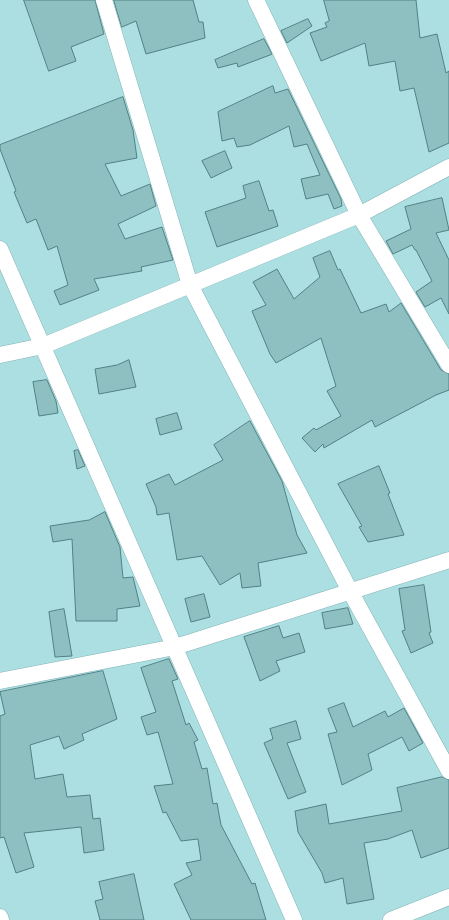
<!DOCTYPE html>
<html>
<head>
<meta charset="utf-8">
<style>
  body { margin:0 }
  canvas { display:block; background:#acdfe2 }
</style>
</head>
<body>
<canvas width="449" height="920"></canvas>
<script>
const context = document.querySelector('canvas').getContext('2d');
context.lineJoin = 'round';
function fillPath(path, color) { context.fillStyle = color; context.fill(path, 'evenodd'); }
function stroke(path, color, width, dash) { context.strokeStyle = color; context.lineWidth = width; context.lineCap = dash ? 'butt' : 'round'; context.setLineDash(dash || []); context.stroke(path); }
const building = new Path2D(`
  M24 0H95L104 34 71 47 76 61 49 71Z
  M114 0H193L199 22H203L205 38 146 54 136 21 122 27Z
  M324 0H416L420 38 437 34 446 73 449 71V143L429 152 414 88 400 91 395 61 369 66 365 43 321 61 310 33 327 27 325 23 329 21Z
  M308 19 312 26 287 43 281 31Z
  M264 39 272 54 270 55 238 67 237 63 218 68 215 60Z
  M273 86 275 93 288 89 341 199 342 206 334 209 328 194 306 199 301 179 320 175 307 144 294 147 289 126 250 145 237 147 234 138 222 141 218 112Z
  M123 97 133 130 137 158 105 164 121 196 150 184 156 206 118 224 125 239 162 227 173 260 141 267 142 271 94 279 99 290 60 305 54 291 68 285 57 246 48 250 36 219 27 223 14 192 16 191 0 149V145Z
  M225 151 232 168 211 178 202 161Z
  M259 181 269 211 273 210 278 226 217 247 205 212 246 198 243 186Z
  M442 198 449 230 436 233 449 260V314L441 298 425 307 416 292 432 281 416 250H415L412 245 393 254 386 241 411 229 405 207Z
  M330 251 338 270 340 269 361 313 386 304 389 312 401 303 441 370 449 374V390L436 395 375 427 372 420 324 448 323 444 315 452 302 438 314 428 316 430 341 416 327 391 336 386 321 338 276 363 270 354 252 311 266 305 253 282 277 269 294 299 320 277 313 258Z
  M129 360 136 387 99 394 95 369 117 365Z
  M47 380 56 401 58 413 39 416 33 382Z
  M177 413 182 429 160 435 156 419Z
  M250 421 282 481 297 535 307 553 258 563 261 586 242 588 240 573 220 585 202 556 177 560 169 513 157 515 156 507 146 484 169 474 175 485 223 460 214 445Z
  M78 450 85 466 77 469 74 451Z
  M379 466 390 493 388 494 404 535 368 542 359 527 362 526 338 484Z
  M105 512 120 547 123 578 133 577 140 606 117 609V621H76L72 539 53 542 50 526 89 520Z
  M424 585 431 632 429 633 433 643 411 653 402 631 405 630 399 589Z
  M204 594 210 617 191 622 185 599Z
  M348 608 353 624 325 629 322 613Z
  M64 609 72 656 55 657 49 612Z
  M279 626 283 638 299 633 305 652 276 661 280 671 260 681 244 637Z
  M169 659 178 679 172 681 186 725 189 723 198 740 194 742 202 769 207 768 213 804 217 803 221 825 252 884 255 883 266 920H191L174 884 192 875 186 863 201 860 198 839 181 841 166 812 163 813 154 786 173 784 158 732 147 735 141 717 156 712 141 668Z
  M103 671 117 719 82 734 84 740 64 749 59 736 30 745 35 779 63 774 67 797 90 795 93 819 100 818 104 850 84 853 81 827 24 833 34 867 16 873 4 837 0 838V716L5 714 0 692Z
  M344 703 353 727 385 711 388 717 404 708 423 743 409 751 402 737 368 754 372 770 342 785 328 734 337 732 328 709Z
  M296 721 301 739 287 743 306 792 288 799 264 743 273 739 270 729Z
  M442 777 449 780V848L421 858 412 830 388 839 364 843 374 899 347 904 343 878 325 883 322 873 298 832 295 811 326 804 329 824 402 811 397 788Z
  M134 874 144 920H100L95 901 103 899 99 882Z`);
const minor = new Path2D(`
  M104 0 190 285 350 591 449 771
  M256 0 359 215 449 365
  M0 249 294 920
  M0 355 43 346 359 215 449 167
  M0 681 175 647 449 560
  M0 917 1 920
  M391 920 449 897`);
fillPath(building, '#8ec0c2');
stroke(building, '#518184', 1);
stroke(minor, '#82b4b6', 17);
stroke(minor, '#fff', 16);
</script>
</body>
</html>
